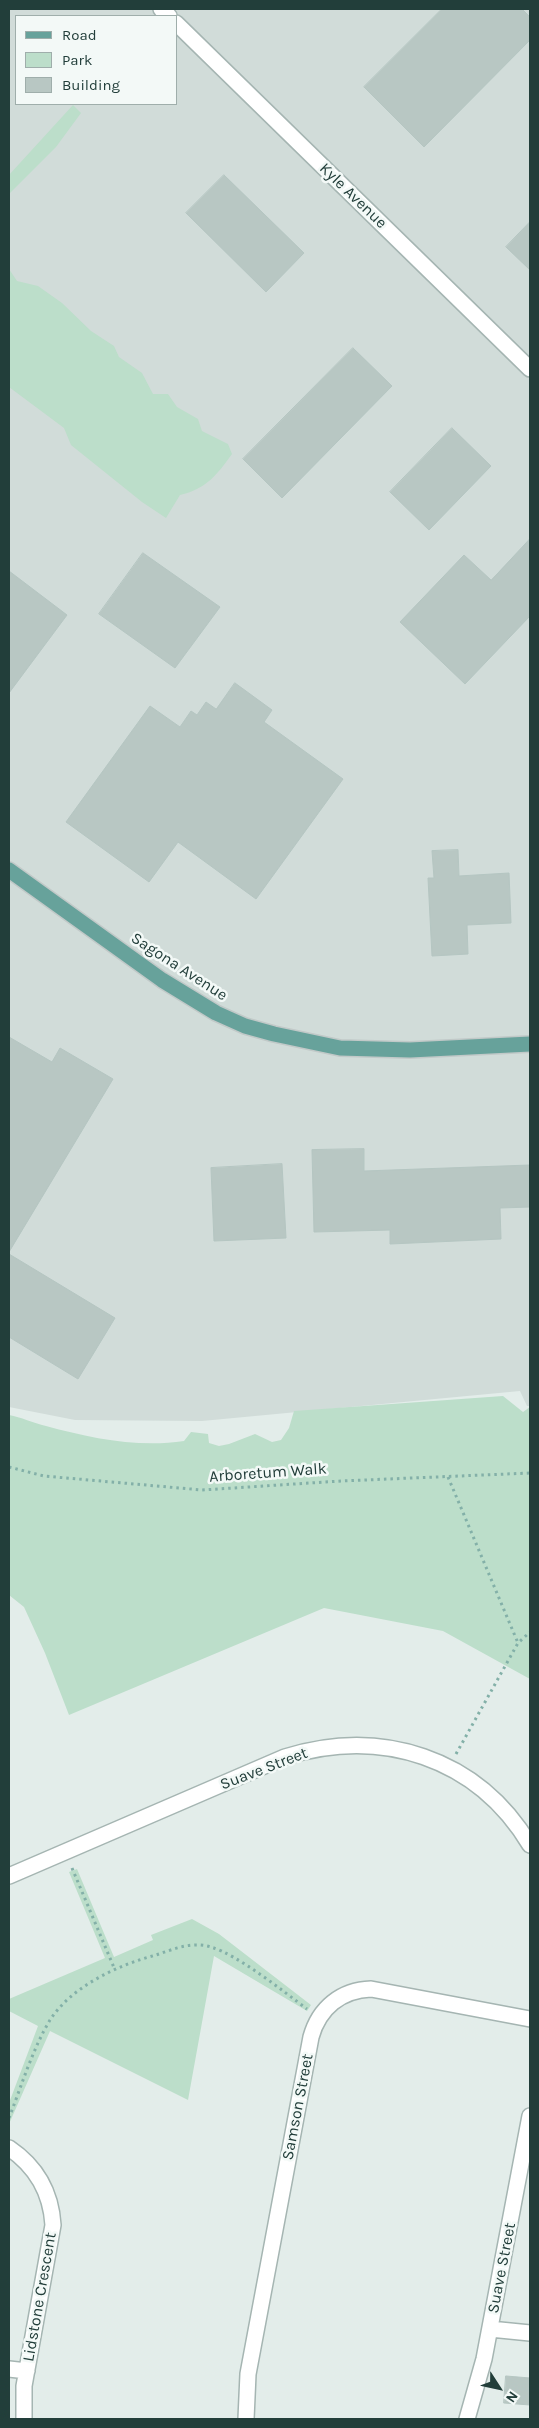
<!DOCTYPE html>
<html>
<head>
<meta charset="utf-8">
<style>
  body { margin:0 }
  #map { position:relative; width:539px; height:2428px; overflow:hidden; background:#e3edea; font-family:Karla,sans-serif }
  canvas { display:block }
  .frame { position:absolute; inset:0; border:10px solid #223e3a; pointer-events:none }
  .legend { position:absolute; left:15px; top:15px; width:162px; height:90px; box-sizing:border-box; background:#f3f9f7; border:1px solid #9faeab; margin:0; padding:6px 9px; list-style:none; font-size:15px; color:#223e3a }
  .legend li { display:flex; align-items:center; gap:10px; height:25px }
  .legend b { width:25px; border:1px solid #9faeab }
  .north { position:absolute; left:474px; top:2363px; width:50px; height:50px; -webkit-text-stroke:4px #f3f9f7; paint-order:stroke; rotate:125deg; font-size:14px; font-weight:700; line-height:20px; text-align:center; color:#223e3a }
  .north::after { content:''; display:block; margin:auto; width:18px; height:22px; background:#223e3a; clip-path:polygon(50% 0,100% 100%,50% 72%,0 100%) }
</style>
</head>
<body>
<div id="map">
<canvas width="539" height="2428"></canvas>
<div class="frame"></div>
<ul class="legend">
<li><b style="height:6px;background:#67a29b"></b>Road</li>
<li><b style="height:14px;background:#bcdeca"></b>Park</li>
<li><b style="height:14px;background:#b8c7c3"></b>Building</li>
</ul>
<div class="north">N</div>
</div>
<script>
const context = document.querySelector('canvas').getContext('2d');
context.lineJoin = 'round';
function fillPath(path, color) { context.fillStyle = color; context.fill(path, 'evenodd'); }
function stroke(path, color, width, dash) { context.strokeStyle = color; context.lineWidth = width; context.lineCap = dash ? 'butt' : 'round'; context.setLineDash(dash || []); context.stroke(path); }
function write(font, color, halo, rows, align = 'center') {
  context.font = font + ' Karla,sans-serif'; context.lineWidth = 5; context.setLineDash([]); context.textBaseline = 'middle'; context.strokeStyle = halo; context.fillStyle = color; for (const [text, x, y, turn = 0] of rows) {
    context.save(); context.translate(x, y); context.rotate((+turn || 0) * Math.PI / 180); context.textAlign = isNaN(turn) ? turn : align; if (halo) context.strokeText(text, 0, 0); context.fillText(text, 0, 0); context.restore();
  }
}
const built = new Path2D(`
  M9 9H530V1406H527L520 1391 202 1421 75 1420 9 1407ZM16 16H176V104H16Z`);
const green = new Path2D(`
  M73 105 81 113 56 147 9 194V175Z
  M9 269 17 281 38 286 62 303 91 331 114 346 119 357 142 373 153 394H168L177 407 198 419 202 431 228 444 232 454C217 475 206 489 180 495L166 518 142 502 71 445 64 428 9 387Z
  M503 1396 523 1412 530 1407V1679L443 1631 324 1608 69 1715 45 1653 24 1607 9 1595V1415C21 1417 33 1423 46 1426 90 1438 138 1448 184 1441L191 1432 208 1434 209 1443 219 1446 229 1444 255 1434 272 1442 281 1440 289 1428 294 1411Z
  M77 1869 114 1957 153 1940 151 1935 192 1919 219 1934 311 2005 307 2011 214 1956 188 2100 50 2031 9 2124V2103L38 2026 9 2011V1999L105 1958 69 1872Z`);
const building = new Path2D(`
  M442 9H522L530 17V40L424 147 364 87Z
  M224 175 304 253 266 292 186 213Z
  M530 222V270L506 247Z
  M353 348 392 386 282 498 243 459Z
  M452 428 491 466 429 530 390 492Z
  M530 539V616L465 684 400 622 464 555 491 580Z
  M143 553 220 607 175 668 99 614Z
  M9 571 67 615 9 693Z
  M235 683 272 710 264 722 343 779 256 899 178 842 149 882 66 822 150 706 180 727 191 711 197 715 206 702 216 709Z
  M458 850 459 876 509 873 511 923 467 925 468 954 432 956 428 878H434L432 851Z
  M9 1037 52 1062 60 1048 113 1079 9 1252Z
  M364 1149V1171L530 1165V1207L500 1208 501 1239 390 1244V1230L314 1232 312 1150Z
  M282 1164 286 1238 214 1241 211 1168Z
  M9 1254 115 1318 78 1379 9 1337Z
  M506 2376 530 2378V2405L504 2403Z`);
const path = new Path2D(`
  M9 1467 44 1476 202 1490 341 1481 530 1473
  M448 1477 518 1643
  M456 1754 518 1643 530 1632
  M72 1868 115 1970
  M9 2118C21 2087 33 2048 50 2020 72 1986 118 1965 156 1955 174 1949 192 1941 211 1947 238 1955 283 1991 307 2009`);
const minor = new Path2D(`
  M161 9 169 16
  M176 23 530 369
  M9 1876 285 1757C381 1727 477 1757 530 1845
  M9 2148C37 2167 51 2192 53 2225L24 2386V2419
  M490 2329 530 2333
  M9 2369 27 2371
  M246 2419 248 2374 311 2037C319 2008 341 1990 371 1989L530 2019
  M467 2419 484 2359 530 2116`);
const major = new Path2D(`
  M9 870 162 980 216 1013 245 1026 274 1034 340 1048 410 1050 530 1044`);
const streetNames = [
  ["Kyle Avenue",353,196,44],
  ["Sagona Avenue",179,967,33],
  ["Arboretum Walk",268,1473,-4],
  ["Suave Street",264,1769,-21],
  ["Samson Street",298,2107,-79],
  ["Suave Street",502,2268,-79],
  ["Lidstone Crescent",40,2297,-80]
];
fillPath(built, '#d1dcd9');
fillPath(green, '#bcdeca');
fillPath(building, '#b8c7c3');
stroke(building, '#b5c6c2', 1);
stroke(minor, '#a5b5b2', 18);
stroke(major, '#c1c9c8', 18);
stroke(path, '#83b0a8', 3, [2.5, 4]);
stroke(minor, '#fff', 15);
stroke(major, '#67a29b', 15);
write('16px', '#223e3a', '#f3f9f7', streetNames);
</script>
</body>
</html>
